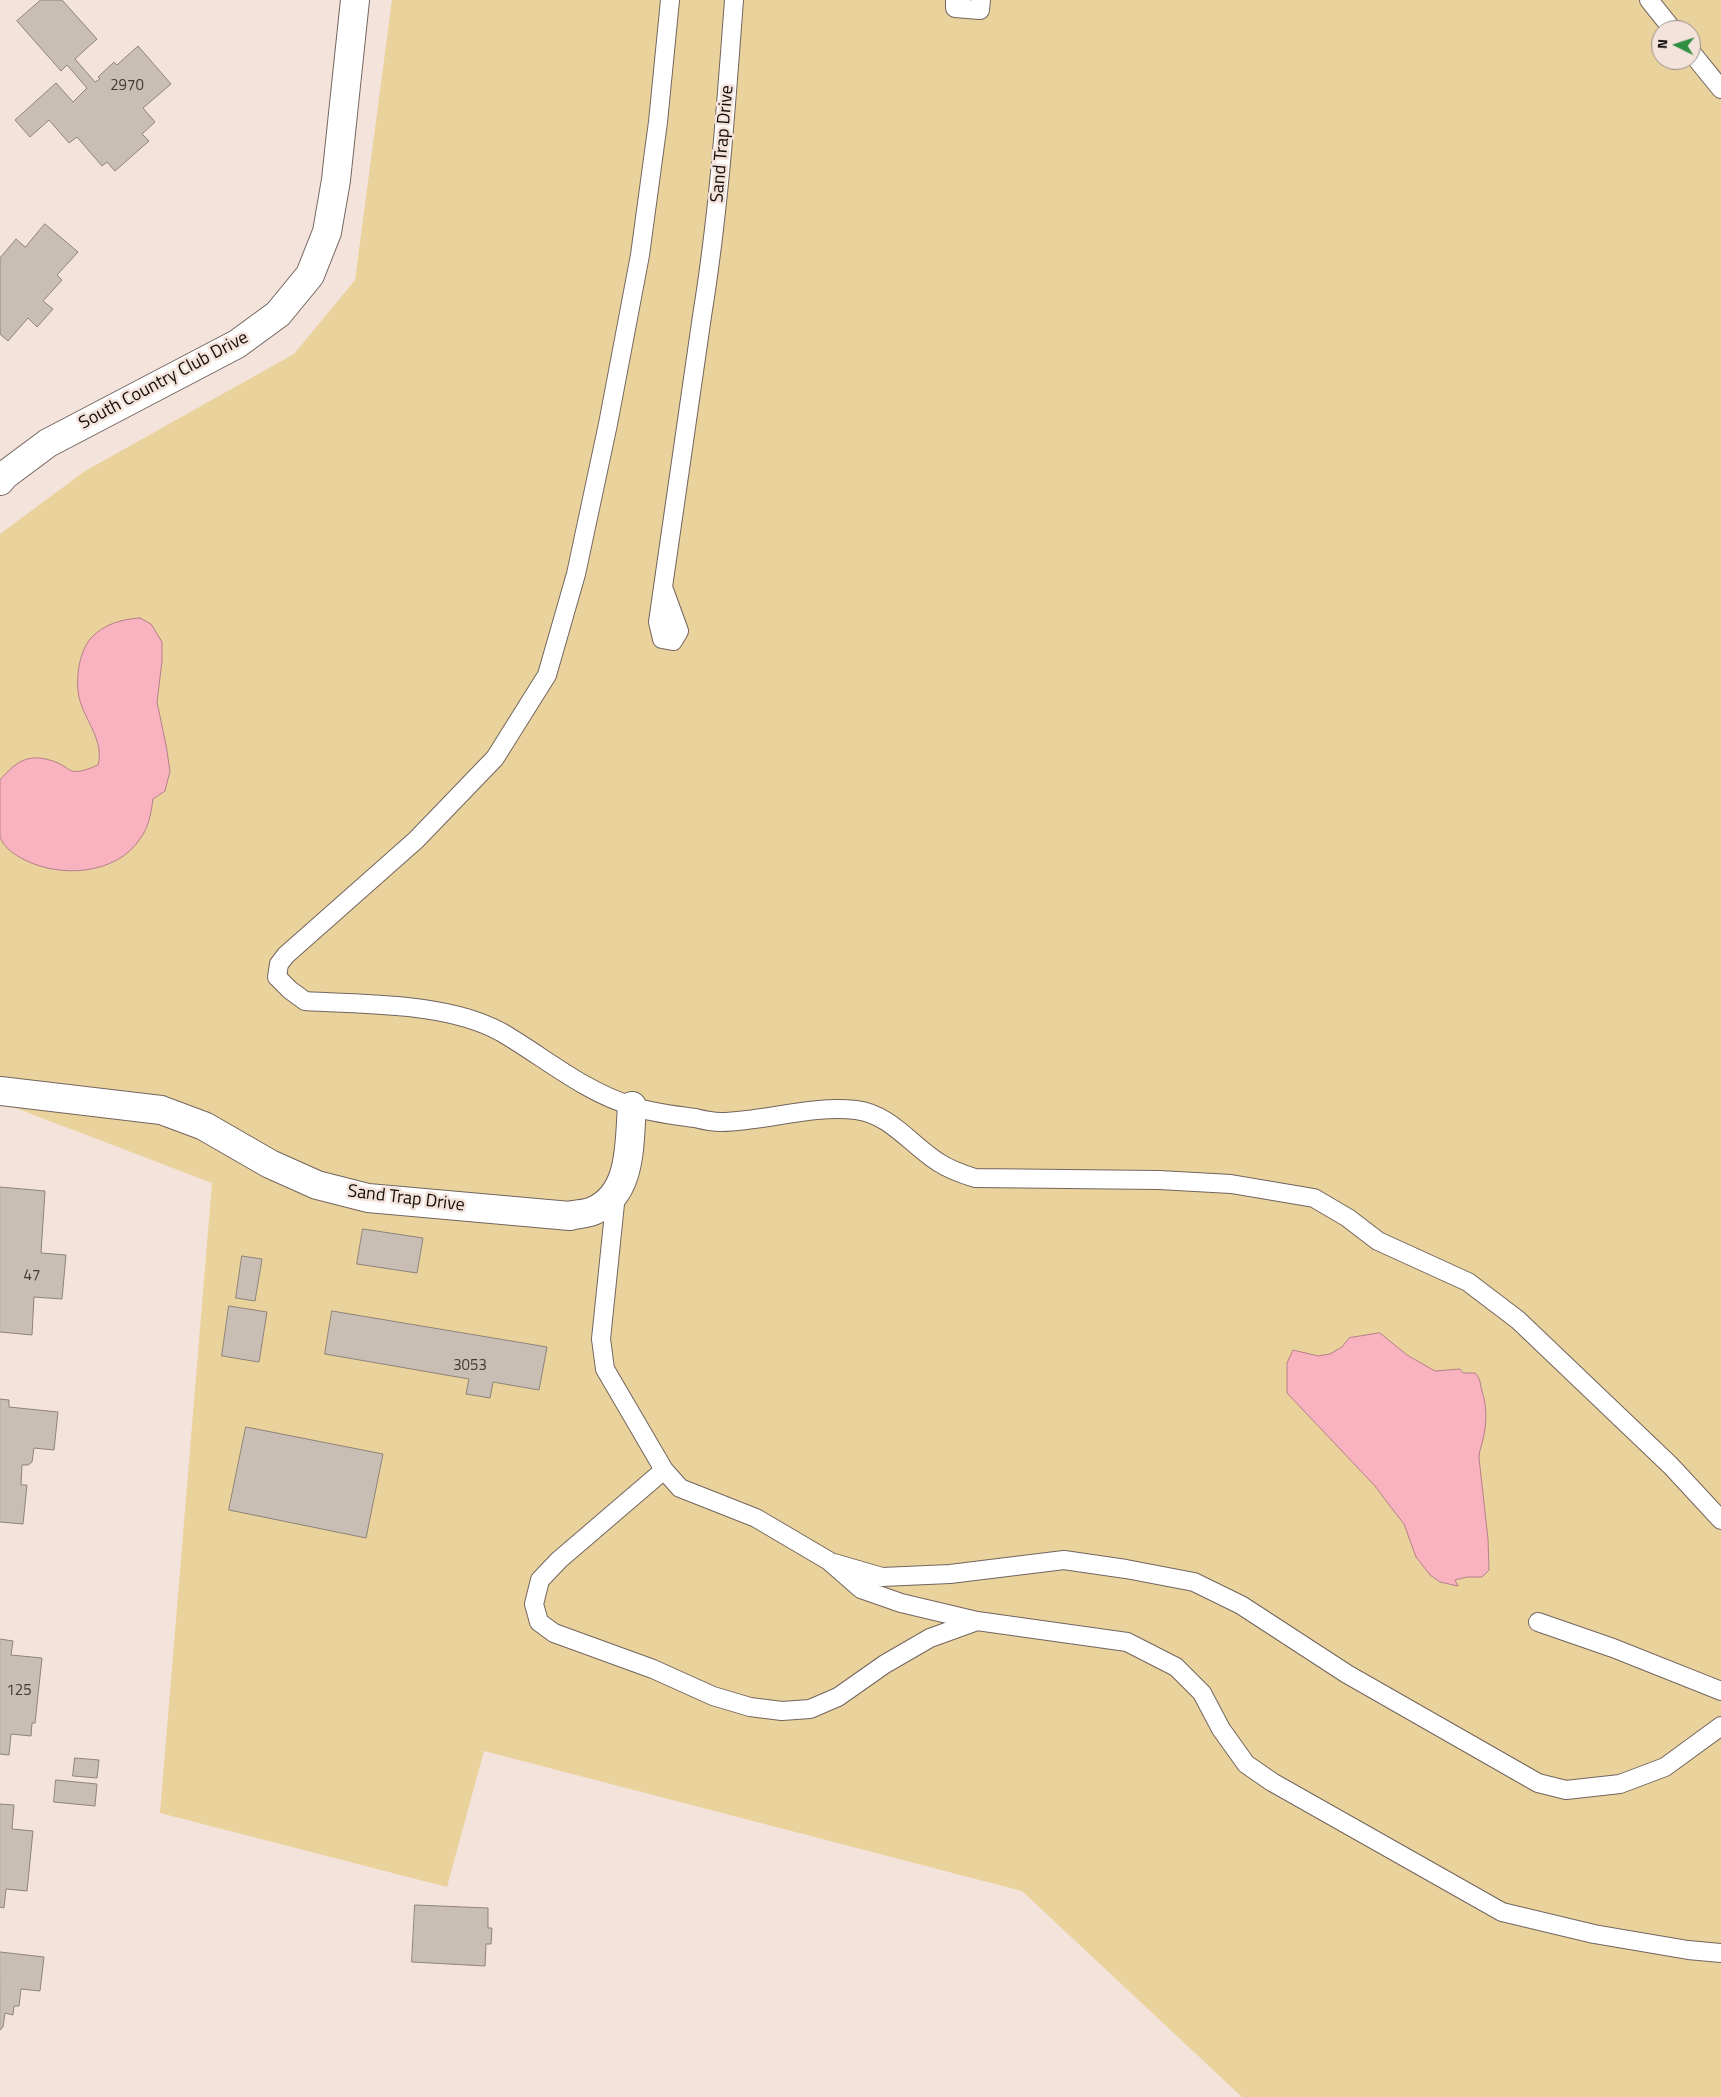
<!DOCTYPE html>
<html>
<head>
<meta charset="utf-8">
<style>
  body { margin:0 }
  #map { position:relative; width:1721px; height:2097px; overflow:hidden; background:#f3e3db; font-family:"Titillium Web",sans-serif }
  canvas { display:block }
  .north { position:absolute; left:1651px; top:20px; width:50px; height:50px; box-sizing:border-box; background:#f3e3db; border:1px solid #998d88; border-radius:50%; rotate:274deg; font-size:14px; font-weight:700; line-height:20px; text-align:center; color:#120d0b }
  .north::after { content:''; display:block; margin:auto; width:18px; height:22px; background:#2f8f42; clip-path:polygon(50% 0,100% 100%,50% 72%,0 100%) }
</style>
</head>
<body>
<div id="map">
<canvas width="1721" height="2097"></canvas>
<div class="north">N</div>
</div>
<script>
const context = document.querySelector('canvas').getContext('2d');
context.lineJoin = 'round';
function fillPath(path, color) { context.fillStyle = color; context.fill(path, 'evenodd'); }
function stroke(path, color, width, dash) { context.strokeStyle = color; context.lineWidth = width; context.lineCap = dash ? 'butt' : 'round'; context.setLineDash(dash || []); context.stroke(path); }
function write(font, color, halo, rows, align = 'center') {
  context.font = font + ' "Titillium Web",sans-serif'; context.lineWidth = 5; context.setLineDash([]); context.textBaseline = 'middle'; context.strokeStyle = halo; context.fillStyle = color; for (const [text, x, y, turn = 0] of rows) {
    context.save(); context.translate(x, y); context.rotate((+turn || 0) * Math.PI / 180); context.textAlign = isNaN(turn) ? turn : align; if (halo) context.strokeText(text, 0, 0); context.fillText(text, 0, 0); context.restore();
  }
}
const green = new Path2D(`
  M392 0H1721V2097H1242L1022 1891 484 1751 447 1887 160 1813 212 1183 0 1102V534L85 471 294 354 355 280ZM1661 30H1691V60H1661Z`);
const water = new Path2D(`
  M140 618 151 624 162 642V661L157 702 166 745 170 771 165 791 153 799C151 813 149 827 140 839 116 875 60 878 25 860 15 855 4 848 0 837V780C18 759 31 752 58 763 63 765 67 769 72 771 80 773 91 768 98 765 104 743 88 724 81 704 74 685 78 653 91 638 104 624 122 619 140 618Z
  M1380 1333 1407 1355 1435 1371 1460 1369 1463 1373H1475C1481 1379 1480 1384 1482 1391 1487 1406 1487 1423 1483 1439 1482 1446 1479 1450 1479 1458L1488 1539 1489 1570 1482 1577H1467L1455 1580 1458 1586 1440 1582 1430 1575 1416 1557 1404 1524 1393 1510 1375 1486 1287 1393V1363L1293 1350 1318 1356 1330 1354 1342 1347 1349 1338Z`);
const building = new Path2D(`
  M41 0H62L97 39 75 59 95 82 100 79 98 77 114 62 117 65 138 46 171 84 143 108 155 122 142 134 149 141 115 171 107 162 102 166 77 137 69 143 49 120 30 137 15 120 56 83 73 102 87 88 67 65 61 71 17 21Z
  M45 224 78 252 57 275 62 280 43 301 53 309 37 327 28 318 8 341 0 334V258L16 239 25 247Z
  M0 1187 45 1191 41 1253 66 1255 62 1299 34 1297 32 1335 0 1332Z
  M363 1229 423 1238 417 1273 357 1264Z
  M242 1256 262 1259 255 1301 236 1298Z
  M229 1306 267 1312 259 1362 222 1356Z
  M332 1311 547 1347 539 1390 493 1382 490 1398 466 1394 469 1379 325 1354Z
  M0 1399 9 1400V1407L58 1412 54 1450 34 1448 32 1462 28 1465H22L21 1485H27L23 1524 0 1522Z
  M246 1427 383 1454 366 1538 229 1510Z
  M0 1639 13 1641 11 1655 42 1658 35 1723H32L31 1736 11 1734 9 1755 0 1754Z
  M75 1758 99 1760 97 1778 73 1776Z
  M56 1780 97 1784 95 1806 54 1802Z
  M0 1804 14 1805 12 1829 33 1831 27 1891 6 1889 4 1908 0 1907Z
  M415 1905 488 1908V1928H492L491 1944H486L485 1966 412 1962Z
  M0 1952 44 1957 40 1991 21 1989 19 2006H14L13 2015 5 2013 3 2027 0 2030Z`);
const service = new Path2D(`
  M670 0 658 122 640 255 608 424 576 574 547 675 495 758 416 840 286 955 279 964 277 977 290 990 305 1001C366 1005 446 1002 501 1032 544 1057 583 1091 632 1106 652 1113 674 1115 695 1118 703 1120 712 1122 721 1122 766 1121 811 1105 856 1110 890 1114 911 1145 938 1162 950 1170 962 1174 975 1178L1159 1180 1231 1184 1314 1198 1348 1218 1378 1241 1468 1282 1518 1320 1671 1466 1721 1520
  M955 0V8L980 10 981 0
  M1649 0 1673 30
  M1691 52 1721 89
  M663 587 679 631 673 641 662 639 658 622 663 587 702 316C719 211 726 106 734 0
  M616 1194 601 1339 605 1369 664 1470 680 1488 756 1518 829 1561 861 1589 901 1603 977 1621 1127 1642 1176 1667 1202 1693 1221 1729 1246 1764 1272 1782 1502 1912 1594 1934 1688 1950 1721 1953
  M664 1470 559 1560 540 1580 534 1604 539 1622 554 1633 653 1669 713 1696 750 1707 782 1711 810 1709 838 1697 885 1664 930 1638 977 1621
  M834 1563 882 1577 950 1574 1064 1560 1126 1569 1194 1582 1241 1605 1347 1674 1538 1783 1566 1790 1620 1784 1665 1767 1721 1726
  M1538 1622 1613 1648 1721 1691`);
const minor = new Path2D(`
  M0 481 5 475 48 443 237 344 278 314 310 275 327 232 336 180 355 0
  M0 1091 161 1110 204 1126 270 1164 317 1185 368 1198 570 1216C577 1214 586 1214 593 1211 633 1194 629 1142 632 1106`);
const numberNames = [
  ["2970",127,86],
  ["47",32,1276],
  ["3053",470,1366],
  ["125",19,1691]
];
const streetNames = [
  ["Sand Trap Drive",723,144,-85],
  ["South Country Club Drive",164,381,-28],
  ["Sand Trap Drive",406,1199,7]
];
fillPath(green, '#ead29c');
fillPath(water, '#f9b2bf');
stroke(water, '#b48089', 1);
fillPath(building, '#c9beb3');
stroke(building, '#8e8379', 1);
stroke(service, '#72655e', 20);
stroke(minor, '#72655e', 30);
stroke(service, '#fff', 18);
stroke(minor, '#fff', 28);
write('15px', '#403935', null, numberNames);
write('18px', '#120d0b', '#f3e3db', streetNames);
</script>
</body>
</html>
